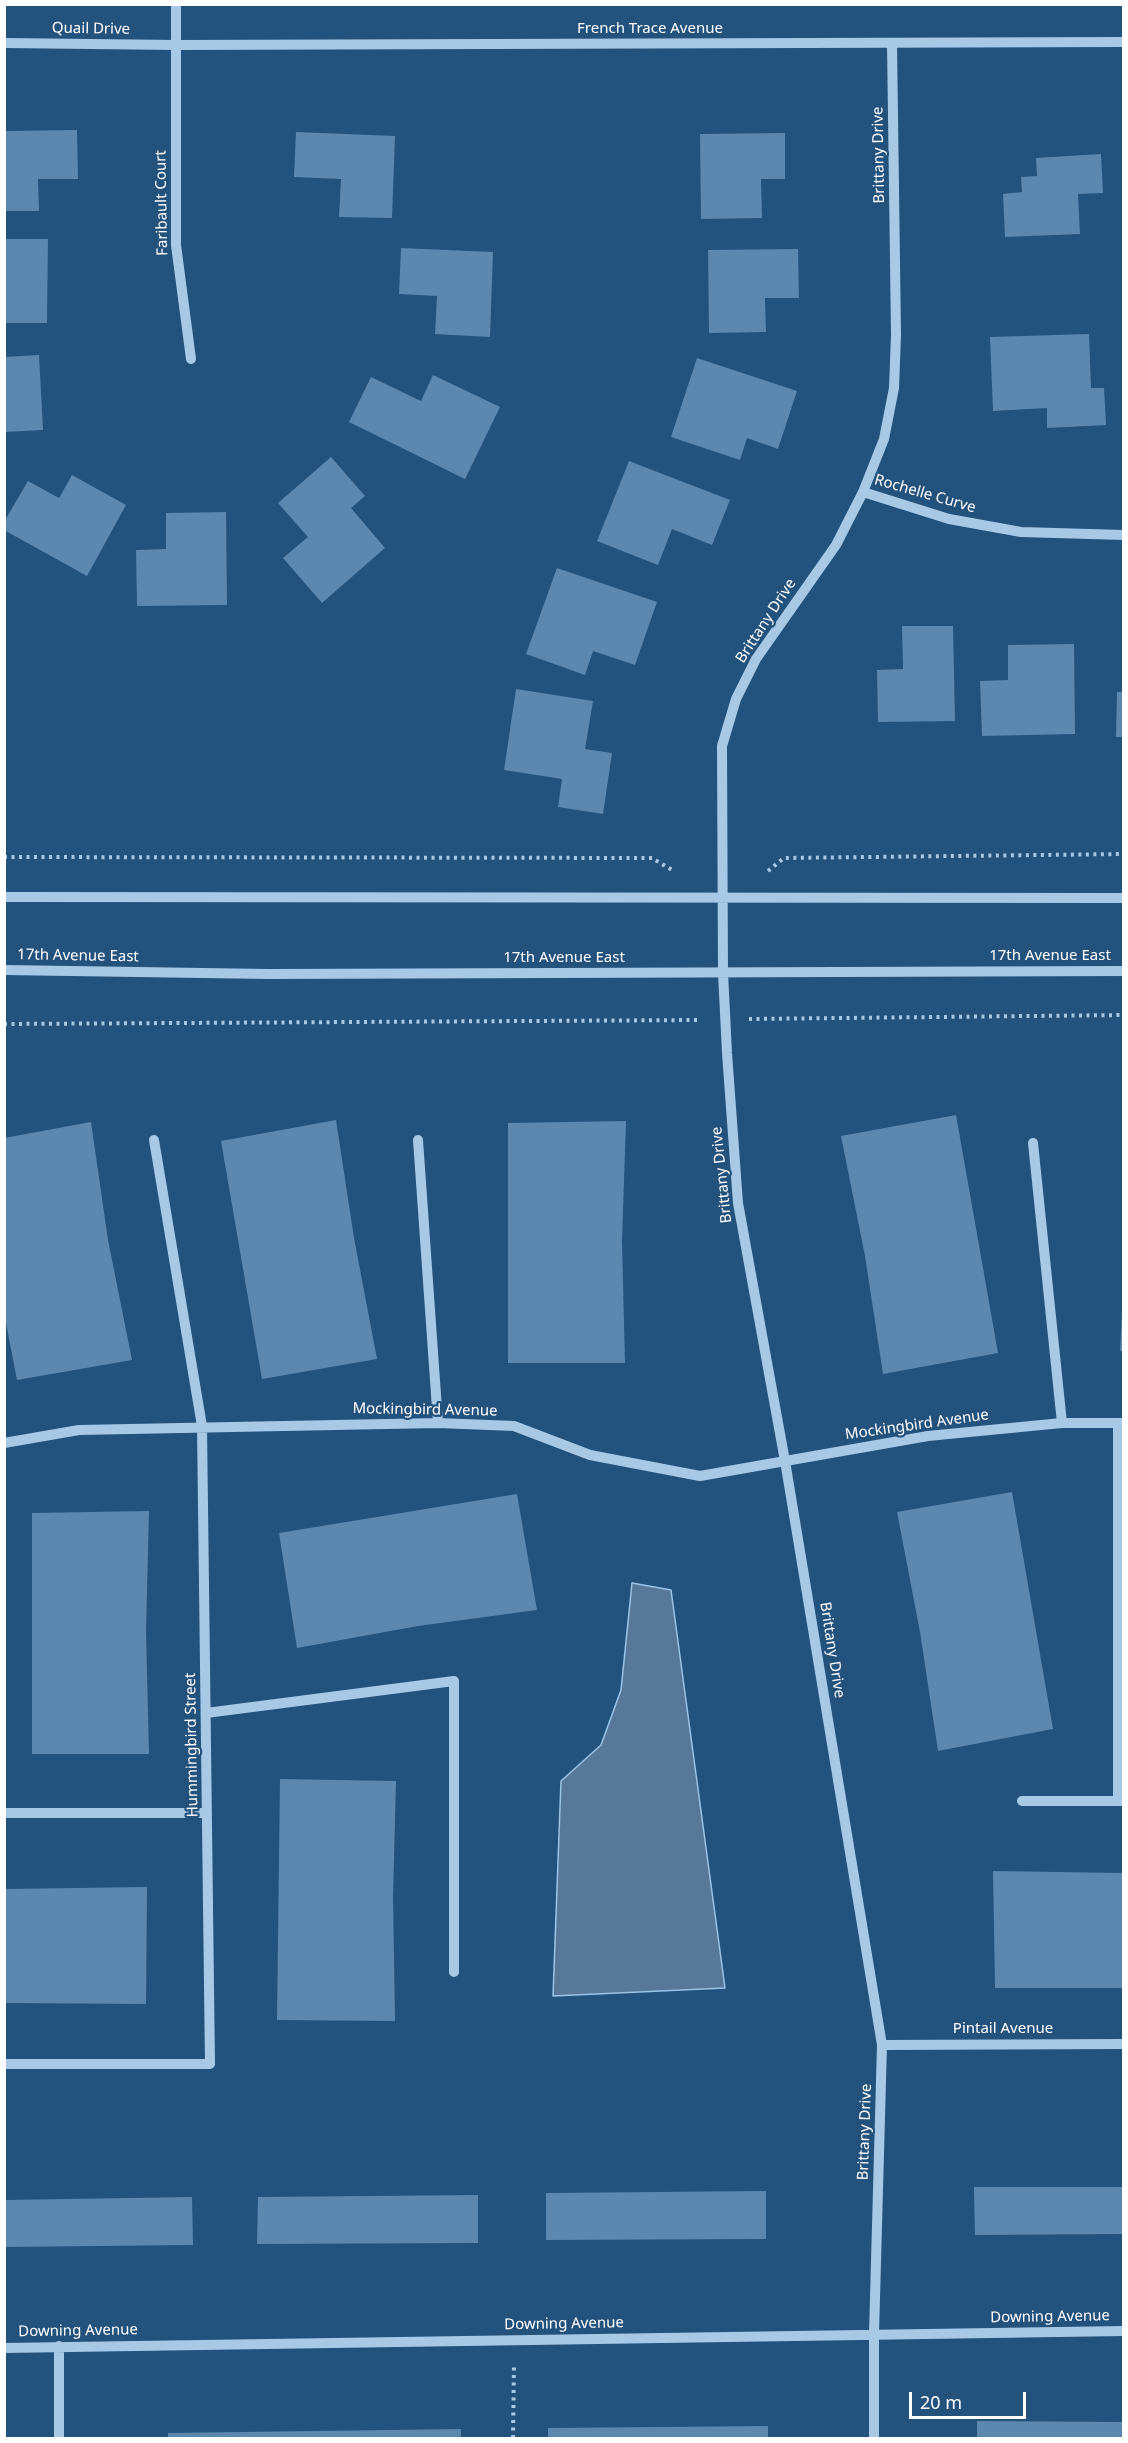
<!DOCTYPE html>
<html>
<head>
<meta charset="utf-8">
<style>
  body { margin:0 }
  #map { position:relative; width:1128px; height:2443px; overflow:hidden; background:#23527d; font-family:"Noto Sans",sans-serif }
  canvas { display:block }
  .frame { position:absolute; inset:0; border:6px solid #fff; pointer-events:none }
  .scale { position:absolute; left:909px; top:2392px; width:117px; height:27px; box-sizing:border-box; border:3px solid #fff; border-top:0; padding-left:8px; font-size:18px; line-height:21px; white-space:nowrap; color:#fff; -webkit-text-stroke:4px #23527d; paint-order:stroke }
</style>
</head>
<body>
<div id="map">
<canvas width="1128" height="2443"></canvas>
<div class="frame"></div>
<div class="scale">20 m</div>
</div>
<script>
const context = document.querySelector('canvas').getContext('2d');
context.lineJoin = 'round';
function fillPath(path, color) { context.fillStyle = color; context.fill(path, 'evenodd'); }
function stroke(path, color, width, dash) { context.strokeStyle = color; context.lineWidth = width; context.lineCap = dash ? 'butt' : 'round'; context.setLineDash(dash || []); context.stroke(path); }
function write(font, color, halo, rows, align = 'center') {
  context.font = font + ' "Noto Sans",sans-serif'; context.lineWidth = 4.5; context.setLineDash([]); context.textBaseline = 'middle'; context.strokeStyle = halo; context.fillStyle = color; for (const [text, x, y, turn = 0] of rows) {
    context.save(); context.translate(x, y); context.rotate((+turn || 0) * Math.PI / 180); context.textAlign = isNaN(turn) ? turn : align; if (halo) context.strokeText(text, 0, 0); context.fillText(text, 0, 0); context.restore();
  }
}
const water = new Path2D(`
  M632 1583 671 1590 725 1988 553 1996 561 1781 601 1745 621 1690Z`);
const building = new Path2D(`
  M77 130 78 179H38L39 211H5V131Z
  M296 132 395 136 392 218 339 217 341 179 294 177Z
  M785 133V179H761L762 218 701 219 700 134Z
  M1101 154 1103 193 1078 194 1080 234 1005 237 1003 194 1022 192 1021 177 1037 176 1036 158Z
  M4 239H48L47 323H4Z
  M401 248 493 252 490 337 435 334 437 296 399 294Z
  M798 249 799 298H765L766 332 709 333 708 250Z
  M1089 334 1091 388H1104L1106 425 1047 428V408L993 411 990 337Z
  M39 355 43 430 4 432V357Z
  M697 358 797 391 778 449 747 438 740 460 671 437Z
  M433 375 500 407 465 479 349 422 371 377 421 401Z
  M331 457 365 496 351 508 385 548 322 603 283 558 308 537 278 503Z
  M629 461 730 500 712 545 672 529 658 565 597 541Z
  M72 475 126 505 87 576 4 530V522L28 481 59 498Z
  M226 512 227 605 137 606 136 550 166 549V513Z
  M557 568 657 602 635 665 593 651 585 675 526 654Z
  M902 626H953L955 721 878 722 877 670 903 669Z
  M1074 644 1075 734 982 736 980 681 1008 680V645Z
  M516 689 593 701 585 749 612 753 603 814 558 807 562 779 504 770Z
  M1117 692H1124V737H1116Z
  M956 1115 998 1353 883 1374 865 1256 841 1136Z
  M336 1120 354 1238 377 1359 262 1379 221 1141Z
  M626 1121 622 1241 625 1363H508V1123Z
  M91 1122 108 1240 132 1360 17 1380 4 1313V1138Z
  M1122 1312H1124V1351H1120Z
  M1012 1492 1053 1729 938 1751 920 1632 897 1512Z
  M517 1494 537 1610 418 1626 297 1648 279 1533Z
  M149 1511 146 1631 149 1754H32V1513Z
  M280 1779 396 1781 393 1897 395 2021 277 2020Z
  M993 1871 1124 1873V1988H995Z
  M147 1887 146 2004 4 2003V1889Z
  M974 2187H1124V2234L975 2235Z
  M766 2191V2239L546 2240V2193Z
  M478 2195V2243L257 2244 258 2197Z
  M192 2197 193 2245 4 2247V2200Z
  M977 2421 1124 2422V2438H977Z
  M768 2426V2438H548V2428Z
  M461 2429V2438H168V2433Z`);
const path = new Path2D(`
  M4 857 652 858 672 870
  M768 871 784 858 1124 854
  M749 1019 1124 1015
  M4 1024 700 1020
  M513 2438 514 2364`);
const minor = new Path2D(`
  M176 4V245L191 359
  M4 43 176 45 1124 42
  M863 492 949 519 1021 532 1124 535
  M4 897 1124 898
  M4 970 269 974 1124 971
  M418 1140 438 1423
  M1033 1143 1062 1423
  M1118 1423V1801H1124
  M4 1443 79 1430 438 1423 514 1426 590 1455 700 1476 928 1436 1062 1423H1124
  M206 1713 454 1681V1972
  M1022 1801H1118
  M4 1813H207
  M882 2045 1124 2044
  M4 2064H210L202 1426 154 1140
  M59 2346V2438
  M4 2348 1124 2331
  M874 2438V2334L882 2045 785 1461 738 1203 727 1053 723 973 722 746 736 699 756 659 836 545 863 492 884 439 894 388 896 335 892 43`);
const streetNames = [
  ["Quail Drive",91,29,1],
  ["French Trace Avenue",650,29],
  ["Brittany Drive",879,155,-91],
  ["Faribault Court",162,203,-91],
  ["Rochelle Curve",925,494,16],
  ["Brittany Drive",766,621,-57],
  ["17th Avenue East",78,956,1],
  ["17th Avenue East",1050,956],
  ["17th Avenue East",564,958],
  ["Brittany Drive",722,1175,-96],
  ["Mockingbird Avenue",425,1410,1],
  ["Mockingbird Avenue",917,1425,-8],
  ["Brittany Drive",832,1650,81],
  ["Hummingbird Street",192,1745,-91],
  ["Pintail Avenue",1003,2029],
  ["Brittany Drive",865,2132,-88],
  ["Downing Avenue",1050,2317,-1],
  ["Downing Avenue",564,2324,-1],
  ["Downing Avenue",78,2331,-1]
];
fillPath(water, '#577898');
stroke(water, '#9cc4e7', 1.5);
fillPath(building, '#5c87ae');
stroke(path, '#a8c9e6', 4, [3, 4.5]);
stroke(minor, '#a8c9e6', 10);
write('15px', '#fff', '#23527d', streetNames);
</script>
</body>
</html>
